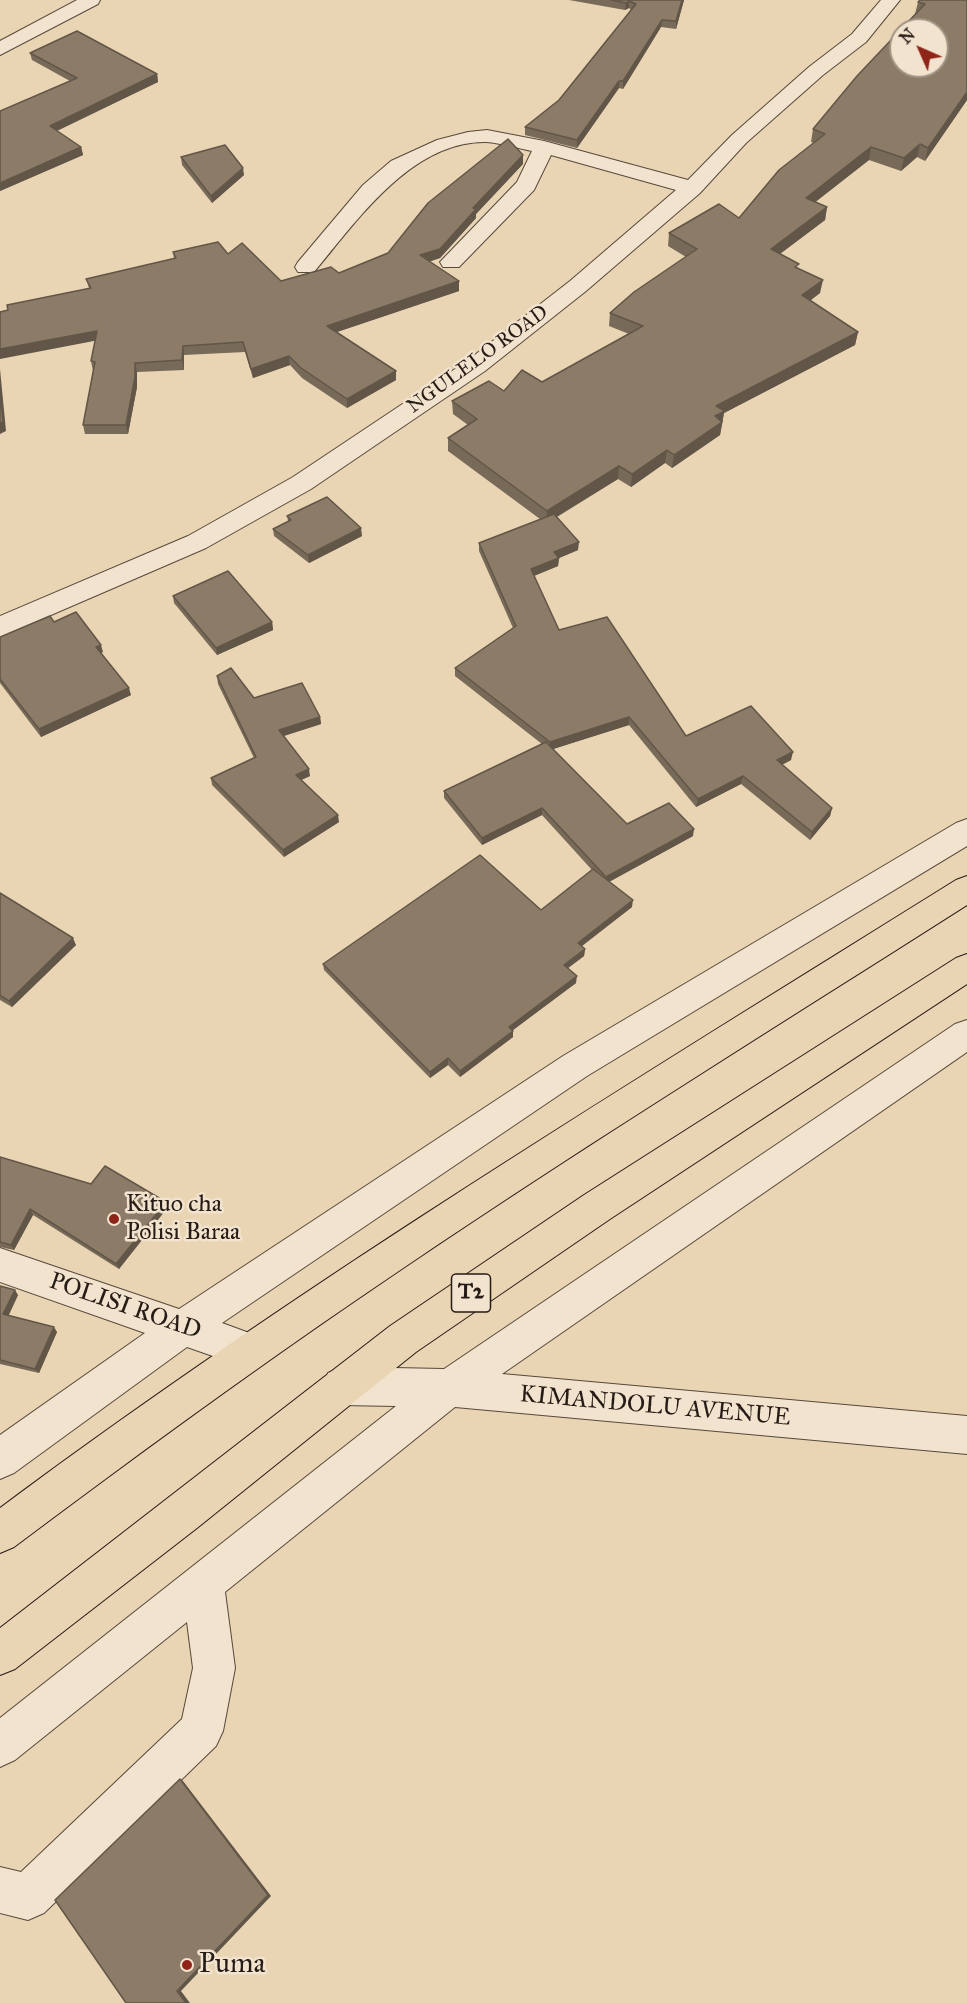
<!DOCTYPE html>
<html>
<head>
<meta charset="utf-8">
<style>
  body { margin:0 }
  #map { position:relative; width:967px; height:2003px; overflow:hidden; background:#e9d4b3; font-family:"IM FELL Great Primer",serif }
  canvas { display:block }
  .north { position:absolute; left:889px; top:18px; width:60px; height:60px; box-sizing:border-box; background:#f1e3ce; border:2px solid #a09384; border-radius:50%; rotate:315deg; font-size:16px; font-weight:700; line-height:24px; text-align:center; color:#261b15 }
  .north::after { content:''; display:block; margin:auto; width:21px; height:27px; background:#8f2418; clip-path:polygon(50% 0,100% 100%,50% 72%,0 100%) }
</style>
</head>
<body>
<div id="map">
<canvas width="967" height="2003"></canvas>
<div class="north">N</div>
</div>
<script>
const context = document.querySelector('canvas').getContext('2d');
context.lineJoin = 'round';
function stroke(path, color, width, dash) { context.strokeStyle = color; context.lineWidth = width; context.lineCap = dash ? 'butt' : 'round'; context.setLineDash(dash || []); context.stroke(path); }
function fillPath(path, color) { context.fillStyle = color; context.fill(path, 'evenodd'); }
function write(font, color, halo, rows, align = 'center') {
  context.font = font + ' "IM FELL Great Primer",serif'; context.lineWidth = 5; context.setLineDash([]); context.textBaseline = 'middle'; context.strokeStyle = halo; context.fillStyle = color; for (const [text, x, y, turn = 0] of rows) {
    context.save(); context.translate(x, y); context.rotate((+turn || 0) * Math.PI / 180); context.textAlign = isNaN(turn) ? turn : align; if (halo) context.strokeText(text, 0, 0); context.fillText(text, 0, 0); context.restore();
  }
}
const minor = new Path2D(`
  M77 0H100L98 4 0 55V41Z
  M881 0H900L866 42 823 75 746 143 700 193 586 291 485 371 311 489 206 548 0 637V616L188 536 293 477 467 361 570 281 676 190 551 155 534 190 459 267H443L440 262 517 182 532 151C517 148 501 143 486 142 411 141 357 221 314 272H298L295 267 298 262 363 185 391 161 437 140 468 132 487 130 544 141 688 180 732 135 809 67 852 34Z
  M967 819V846L587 1076 222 1323 263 1338 269 1351 263 1364 250 1369 187 1347 14 1473 0 1479V1435L145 1333 0 1282V1248L179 1309 563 1056 956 823Z
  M967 1020V1052L502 1374 967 1416V1454L455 1407 225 1592 235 1668 223 1731 216 1746 44 1913 28 1920 0 1913V1867L21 1872 182 1719 193 1668 187 1622 15 1760 0 1767V1718L396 1406 342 1405 328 1399 323 1386 328 1373 342 1367 444 1369 955 1024Z`);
const highway = new Path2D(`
  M967 876V905C766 1033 562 1159 365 1294 246 1375 130 1460 14 1547L0 1553V1508C306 1280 632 1082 956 880Z
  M967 954V984L610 1219 416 1352 197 1528 15 1669 0 1675V1628L390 1326 584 1195 956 958Z`);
const wall = new Path2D(`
  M569 0H684L676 29 661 27 623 89 619 88 577 148 525 135V127L559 100 631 10 629 8 625 10Z
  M967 0V100L925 161 917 157 901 171 869 160 815 202 827 207 825 220 780 254 798 268 820 293 810 301 858 332 855 345 724 413 720 435 672 468 665 463 631 487 618 479 557 517 578 550 559 558 558 566 534 576 559 630 686 736 791 760 782 765 832 808 830 816 810 840 741 784 696 807 629 725 553 749 627 824 693 836 609 882 632 907 581 946 585 949 584 956 568 968 576 983 513 1030V1037L460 1077 448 1065 430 1078 324 970 323 964 541 910 592 870 542 815 482 845 444 798V791L542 744 455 676V668L513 628 479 551V543L540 519 448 451V438L468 425 453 414 452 401 542 382 629 334 609 326 610 313 686 257 668 246 669 233 739 218 814 143 811 142 813 129 915 14 918 2Z
  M30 53 157 74 158 82 57 131 81 147 83 155 0 191 70 81 32 60Z
  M181 157 244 175 212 203 182 165Z
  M523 164 476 214V218L440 258 429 262 459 281V291L337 332 396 371V380L347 408 302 378 290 365 253 378 245 352 184 355V370L137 372V387L128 434H85L83 425 93 371 91 361 95 341 89 288 86 279 174 259 173 252 228 254 281 281 339 273 388 253Z
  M287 516 362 536 309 563 274 536 273 529 288 521Z
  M173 596 272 622 273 630 217 655 174 603Z
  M54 622 103 652 101 653 131 695 41 737 0 683V637Z
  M217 676 254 698 320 717 321 724 284 736 310 776 301 780 339 822 284 857 212 785 211 778 254 758 218 684Z
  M0 893 76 945 12 1007 0 1000Z
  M0 1157 91 1184 166 1202 168 1207 119 1269 33 1215 14 1250 0 1247Z
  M0 1286 18 1295 8 1316 57 1332 39 1373 0 1364Z`);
const shadedWall = new Path2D(`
  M682 0H684L676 29V21Z
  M629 1V8L625 10 626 3Z
  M662 20 661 27 623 89V81Z
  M157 74 158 82 52 133 50 126Z
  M619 81V88L577 148V140Z
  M967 92V100L925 161 928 148Z
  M920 144 917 157 901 171 904 158Z
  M81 147 83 155 0 191V183Z
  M871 147 869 160 804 211 806 198Z
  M523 155V164L476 214V218L440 258 420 264V255L473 208Z
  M243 168 244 175 212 203 211 196Z
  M827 207 825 220 769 262 771 249Z
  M823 280 820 293 799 308 802 295Z
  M459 281V291L328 335 327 326Z
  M97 331 99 340 0 359V349Z
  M858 332 855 345 724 413 720 435 672 468 674 455 716 406Z
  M183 346 184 355V370L182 360Z
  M289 356 290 365 253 378 251 369Z
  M135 363 137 372V387L128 434 126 425Z
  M0 369 6 431 0 434Z
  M396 371V380L347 408V399Z
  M667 450 665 463 631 487 632 474Z
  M619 466 618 479 546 523 547 511Z
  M361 528 362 536 309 563 308 555Z
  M579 542 578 550 559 558 558 566 531 577V569L554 552Z
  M272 622 273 630 217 655 216 648Z
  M101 645 103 652 98 654 96 647Z
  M129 688 131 695 41 737 39 729Z
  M320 717 321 724 280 737 279 730Z
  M629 717V725L550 750V742Z
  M793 752 791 760 775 768 777 760Z
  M309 769 310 776 297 782 296 775Z
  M743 776 741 784 696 807 698 799Z
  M542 808V815L482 845V838Z
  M832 808 830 816 810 840 812 832Z
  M338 815 339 822 284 857 283 850Z
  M694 829 693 836 605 884 606 877Z
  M633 900 632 907 577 950 578 943Z
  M73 938 76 945 12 1007 9 1001Z
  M585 949 584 956 564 971V965Z
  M577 976 576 983 509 1033V1027Z
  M513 1031V1037L460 1077V1071Z
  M448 1058V1065L430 1078V1072Z
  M166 1202 168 1207 119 1269 116 1264Z
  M30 1209 33 1215 14 1250 11 1245Z
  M15 1290 18 1295 7 1319 3 1314Z
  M54 1327 57 1332 39 1373 35 1369Z
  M180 1779 183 1781 271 1896 181 1991 190 2003H186L177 1991Z`);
const building = new Path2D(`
  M611 0H682L676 21 662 20 623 81H619L577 140 525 127 559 100 636 4 629 1 626 3Z
  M920 0H967V92L928 148 920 144 904 158 871 147 806 198 827 207 771 249 799 264 795 267 823 280 802 295 858 332 716 406 725 411 715 416 722 422 674 455 667 450 632 474 619 466 547 511 448 438 477 419 452 401 489 381 504 391 522 370 542 382 643 326 610 313 634 292 697 249 669 233 719 204 739 218 779 170 825 134 813 129 857 76 925 4 918 2ZM901 30H937V66H901Z
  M77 31 157 74 50 126 81 147 0 183V111L77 78 30 53Z
  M508 139 523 155 473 208 476 209 440 249 420 255 459 281 327 326 396 371 347 399 301 368 289 356 251 369 243 342 183 346 182 360 135 363V377L126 425H83L95 362 91 361 97 331 0 349V312L8 310 7 305 91 288 86 279 176 258 173 252 218 242 228 254 242 243 281 281 331 267 339 273 388 253 428 203Z
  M225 145 243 168 211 196 181 157Z
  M0 389 3 422 0 423Z
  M327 497 361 528 308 555 273 529 291 520 287 516Z
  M554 514 579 542 554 552 559 558 531 569 559 630 607 617 686 736 751 706 793 752 777 760 832 808 812 832 743 776 698 799 629 717 550 742 455 668 516 626 479 543Z
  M228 571 272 622 216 648 173 596Z
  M76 612 101 645 96 647 129 688 39 729 0 679V637L50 616 54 622Z
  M231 668 254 698 302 683 320 717 279 730 309 769 296 775 338 815 283 850 211 778 256 757 217 676Z
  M546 742 627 824 669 803 694 829 606 877 542 808 482 838 444 791Z
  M480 855 541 910 593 869 633 900 578 943 585 949 564 965 577 976 509 1027 513 1031 460 1071 448 1058 430 1072 323 964Z
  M0 893 73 938 9 1001 0 995Z
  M0 1157 91 1184 105 1166 166 1202 116 1264 30 1209 11 1245 0 1242Z
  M0 1286 15 1290 3 1314 54 1327 35 1369 0 1360Z
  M180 1779 268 1895 177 1991 186 2003H126L55 1900Z`);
const markers = [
  [114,1219,6,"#8f2418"],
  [187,1965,6,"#8f2418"]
];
const farStreetnames = [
  ["NGULELO ROAD",478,360,-36]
];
const shields = [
  [471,1293,39]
];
const shieldNames = [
  ["T2",471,1293]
];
const poiNames = [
  ["Kituo cha",126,1205],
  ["Polisi Baraa",126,1233]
];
const streetNames = [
  ["POLISI ROAD",125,1307,19],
  ["KIMANDOLU AVENUE",655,1407,5]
];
const nearPoinames = [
  ["Puma",199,1965]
];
stroke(minor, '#57493c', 2);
stroke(highway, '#261b15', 2);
fillPath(minor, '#f1e3ce');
fillPath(highway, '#e9d4b3');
fillPath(wall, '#786a59');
fillPath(shadedWall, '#615648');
fillPath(building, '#8b7b67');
stroke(building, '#615648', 1.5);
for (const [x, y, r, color] of markers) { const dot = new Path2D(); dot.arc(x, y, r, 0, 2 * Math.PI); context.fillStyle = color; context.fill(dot); stroke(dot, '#f1e3ce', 2); }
write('20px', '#261b15', '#f1e3ce', farStreetnames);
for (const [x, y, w] of shields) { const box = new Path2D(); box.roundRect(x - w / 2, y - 19, w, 38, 4.5); context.fillStyle = '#f1e3ce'; context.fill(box); stroke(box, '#261b15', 1.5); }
write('bold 22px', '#261b15', null, shieldNames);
write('24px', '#261b15', '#f1e3ce', poiNames, 'left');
write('24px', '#261b15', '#f1e3ce', streetNames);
write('28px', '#261b15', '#f1e3ce', nearPoinames, 'left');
</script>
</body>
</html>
